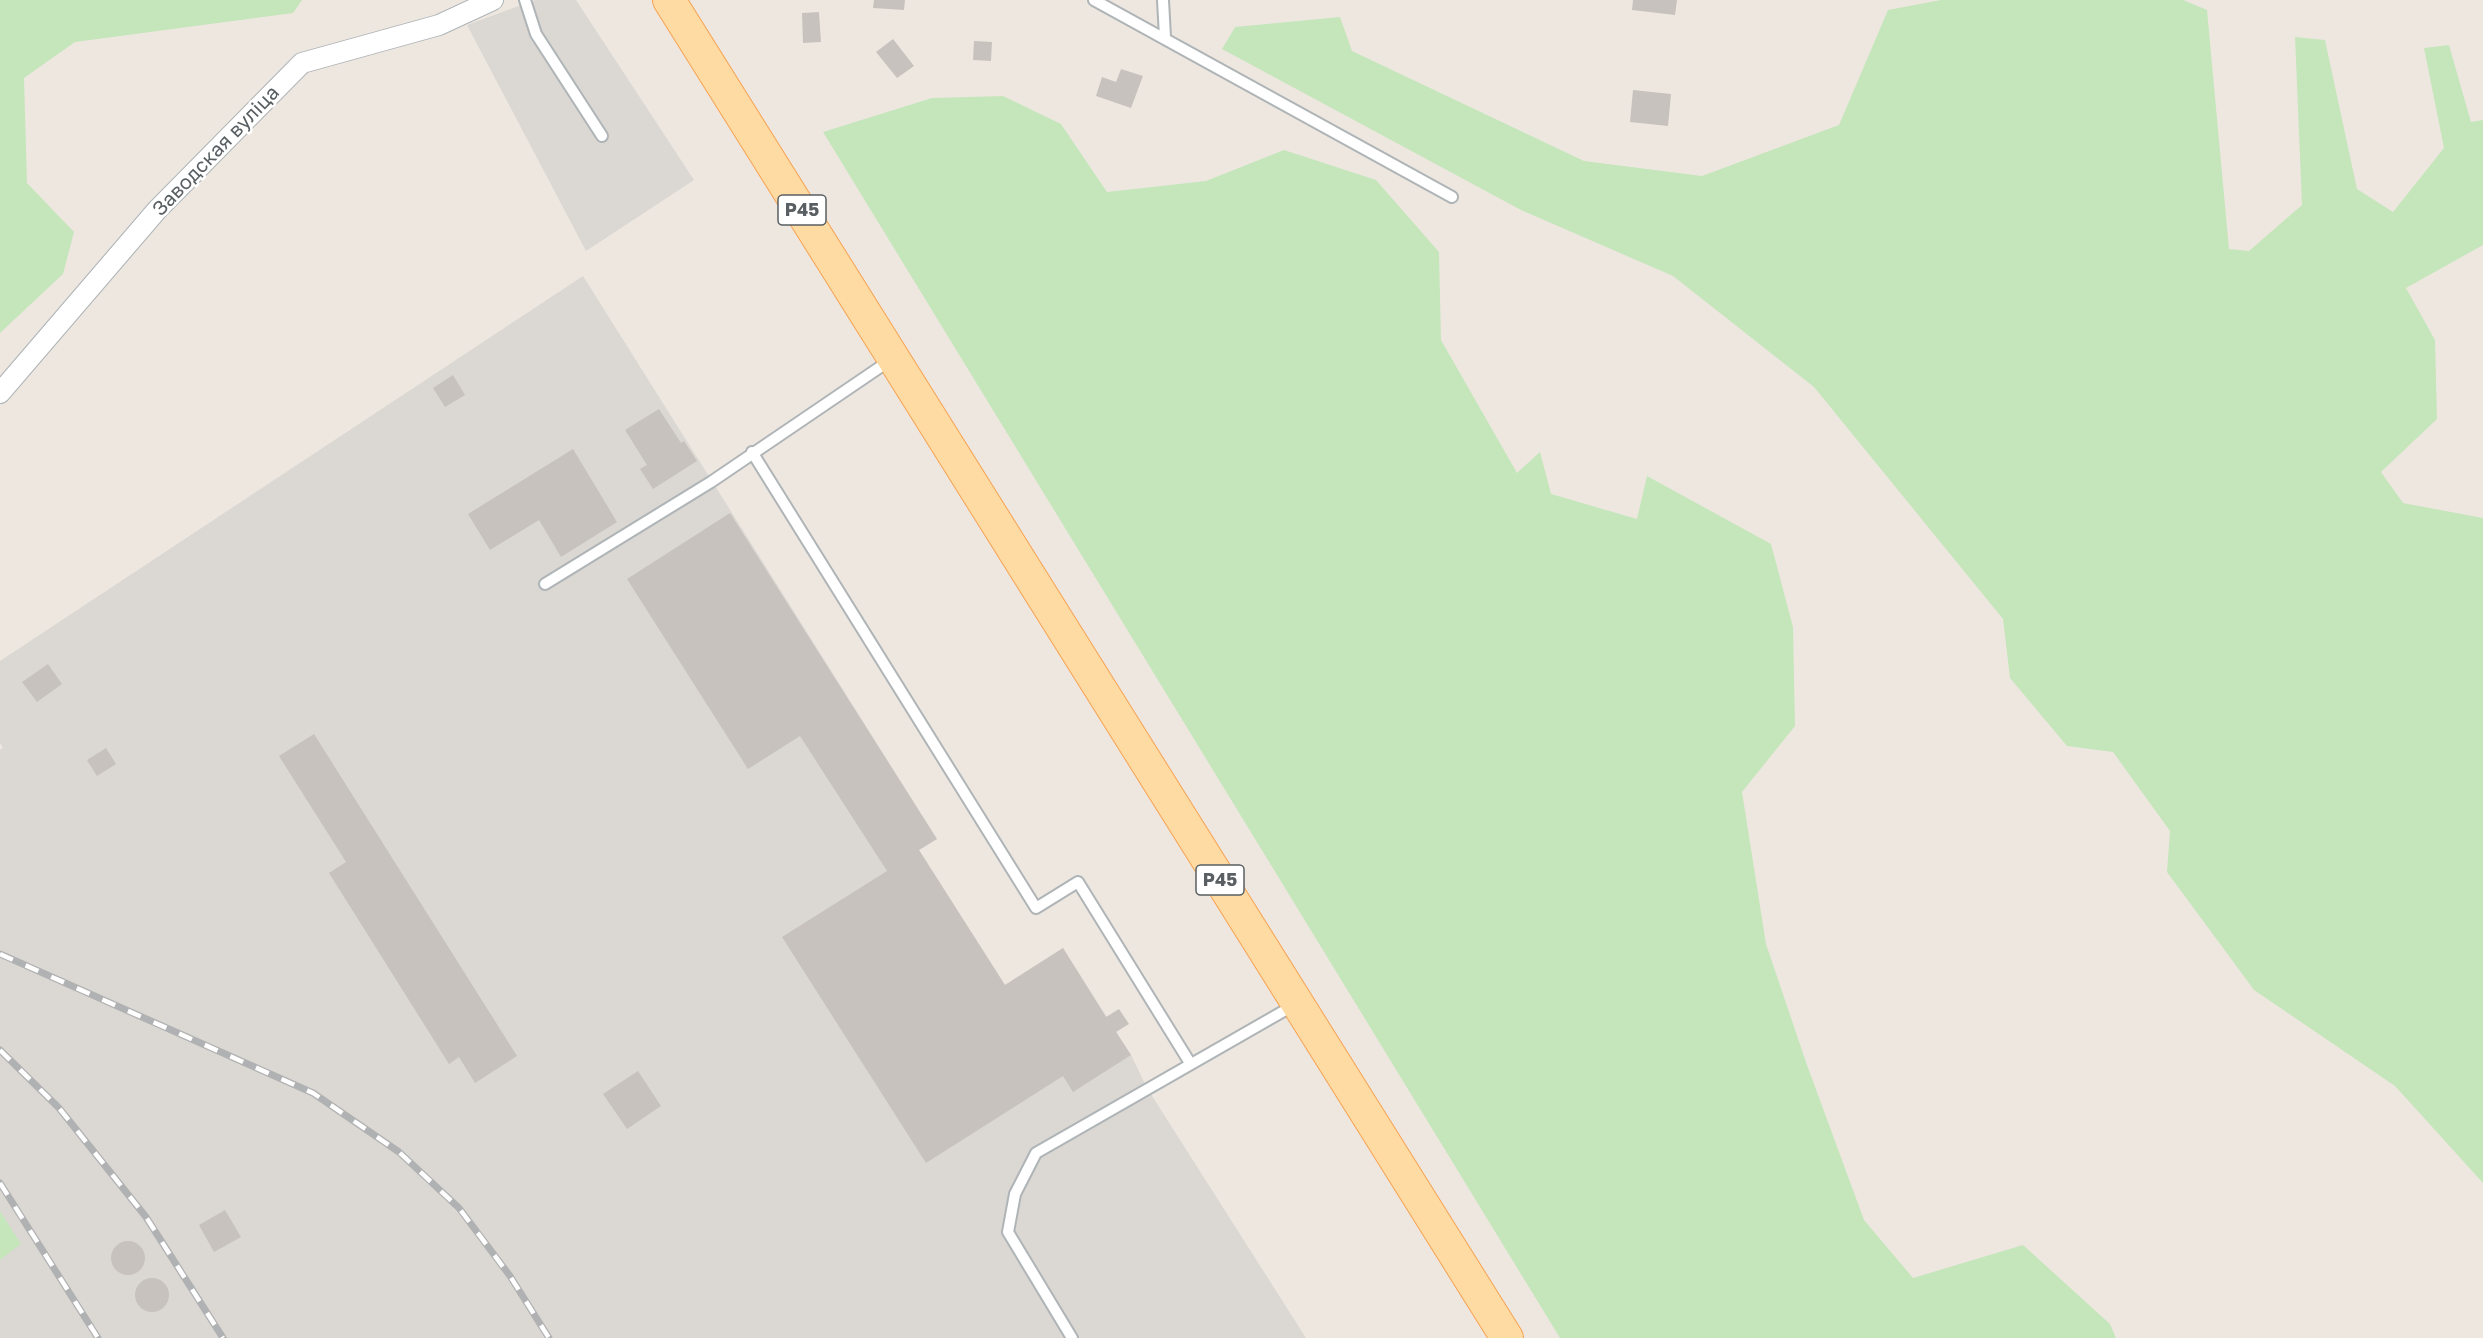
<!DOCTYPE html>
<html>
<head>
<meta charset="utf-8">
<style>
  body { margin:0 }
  canvas { display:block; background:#ede7e0 }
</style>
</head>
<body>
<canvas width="2483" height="1338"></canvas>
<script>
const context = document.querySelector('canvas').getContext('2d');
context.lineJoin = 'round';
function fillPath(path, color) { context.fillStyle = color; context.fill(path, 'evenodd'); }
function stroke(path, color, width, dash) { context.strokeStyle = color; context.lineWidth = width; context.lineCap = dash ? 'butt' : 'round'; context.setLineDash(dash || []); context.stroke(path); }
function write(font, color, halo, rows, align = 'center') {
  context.font = font + ' "Golos Text",sans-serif'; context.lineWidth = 5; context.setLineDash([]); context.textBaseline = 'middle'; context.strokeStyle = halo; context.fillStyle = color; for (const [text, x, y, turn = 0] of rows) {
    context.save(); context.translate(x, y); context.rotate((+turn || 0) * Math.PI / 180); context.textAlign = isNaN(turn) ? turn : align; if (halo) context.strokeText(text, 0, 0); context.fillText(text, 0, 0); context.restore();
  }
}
const industrial = new Path2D(`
  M535 0H576L694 180 586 251 467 25Z
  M583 276 937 839 919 850 1005 985 1063 948 1131 1055 1147 1088 1306 1338H0V750L3 748 0 743V661Z`);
const green = new Path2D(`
  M0 0H302L293 13 75 42 24 78 27 183 74 232 63 274 0 333Z
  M1941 0H2183L2207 10 2229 249 2249 251 2302 205 2295 37 2325 40 2357 189 2393 212 2444 148 2424 48 2449 45 2471 122 2483 120V245L2406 288 2435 340 2437 419 2381 472 2403 503 2483 518V1183L2395 1086 2254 990 2167 872 2170 831 2113 752 2067 746 2010 678 2003 619 1814 387 1673 276 1521 210 1222 49 1235 27 1340 17 1352 51 1584 161 1702 176 1839 125 1888 10Z
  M1003 96 1061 124 1107 192 1206 181 1284 150 1376 180 1439 252 1441 340 1517 473 1540 452 1551 494 1637 519 1647 476 1771 544 1793 627 1795 726 1742 792 1766 944 1807 1065 1864 1220 1913 1278 2023 1245 2110 1324 2116 1338H1560L823 132 932 98Z
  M0 1211 21 1244 0 1260Z`);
const building = new Path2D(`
  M874 0H905L904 10 873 8Z
  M1633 0H1677L1675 15 1632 10Z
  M819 12 821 42 803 43 802 13Z
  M893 39 914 66 897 78 876 52Z
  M974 41 992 42 991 61 973 60Z
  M1121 69 1143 76 1131 108 1096 96 1102 77 1116 82Z
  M1633 90 1671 94 1668 126 1630 122Z
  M453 375 465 395 445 407 433 388Z
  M659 409 681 443 684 441 697 461 653 489 640 469 647 465 625 430Z
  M573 449 617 522 561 557 539 520 490 550 468 514Z
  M730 513 937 839 919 850 1005 985 1063 948 1106 1017 1119 1009 1129 1024 1116 1032 1131 1055 1073 1092 1063 1076 926 1163 782 937 887 871 800 736 748 769 627 579Z
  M48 664 62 684 37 702 22 682Z
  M314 734 517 1056 475 1083 459 1057 449 1064 329 873 346 862 279 756Z
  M106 748 116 764 97 776 87 760Z
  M638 1071 661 1106 627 1129 603 1094Z
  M225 1210 241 1237 214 1252 199 1225Z
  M111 1258a17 17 0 1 1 34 0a17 17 0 1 1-34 0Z
  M135 1295a17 17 0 1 1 34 0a17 17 0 1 1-34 0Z`);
const service = new Path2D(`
  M525 0 536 34 602 136
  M1094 0 1452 197
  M1163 0 1165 37
  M752 452 1036 908 1078 882 1190 1063
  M545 584 711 482 892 359
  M1072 1338 1008 1232 1015 1194 1036 1153 1296 1004`);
const minor = new Path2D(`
  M0 393 157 210 302 63 439 25 493 0`);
const primary = new Path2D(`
  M669 0 1507 1338`);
const rail = new Path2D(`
  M0 954 313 1093 399 1152 459 1208 510 1276 549 1338
  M0 1050 59 1108 146 1217 223 1338
  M0 1183 98 1338`);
const shields = [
  [802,210,48],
  [1220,880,48]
];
const shieldNames = [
  ["Р45",802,210],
  ["Р45",1220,880]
];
const streetNames = [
  ["Заводская вуліца",216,151,-46]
];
fillPath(industrial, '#dbd7d3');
fillPath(green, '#c5e6bb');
fillPath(building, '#c8c2be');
stroke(service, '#afb4b7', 14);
stroke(minor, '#afb4b7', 22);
stroke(primary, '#f7a250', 34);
stroke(service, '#fff', 10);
stroke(minor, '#fff', 20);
stroke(primary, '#ffdba4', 32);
stroke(rail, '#b0b1b2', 7);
stroke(rail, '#fff', 4.5, [14]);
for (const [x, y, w] of shields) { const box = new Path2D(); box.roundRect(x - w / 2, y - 15, w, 30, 4.5); context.fillStyle = '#fff'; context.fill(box); stroke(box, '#595f62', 1.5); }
write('bold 18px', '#595f62', null, shieldNames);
write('20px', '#595f62', '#fff', streetNames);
</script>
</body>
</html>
